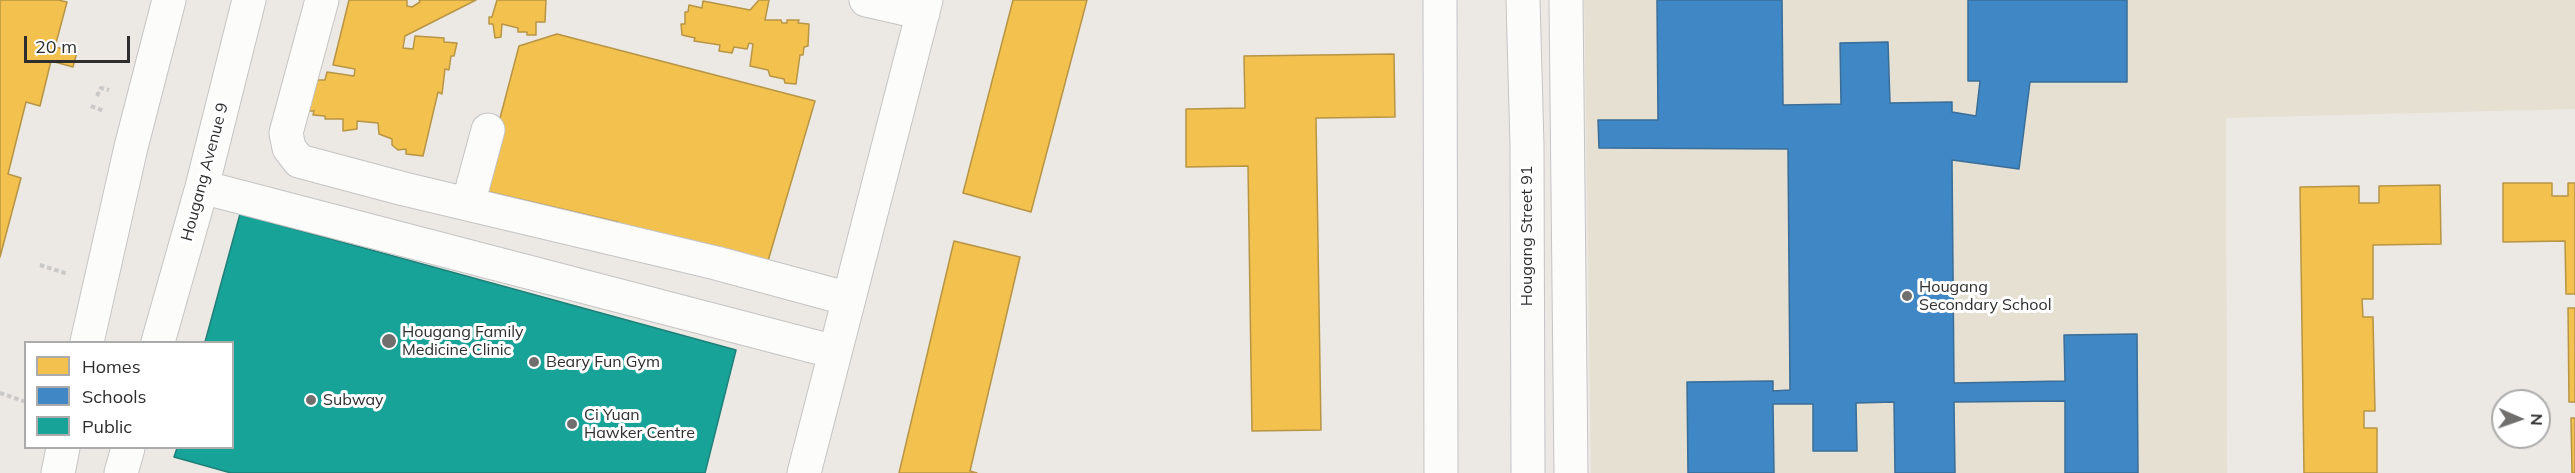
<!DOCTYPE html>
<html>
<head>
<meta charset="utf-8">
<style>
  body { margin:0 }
  #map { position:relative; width:2575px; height:473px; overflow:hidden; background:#ece8e4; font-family:Mulish,sans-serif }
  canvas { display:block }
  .legend { position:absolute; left:24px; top:341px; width:210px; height:108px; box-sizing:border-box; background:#fff; border:2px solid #ababab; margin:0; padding:8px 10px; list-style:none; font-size:18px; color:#2e2e2e }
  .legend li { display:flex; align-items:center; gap:12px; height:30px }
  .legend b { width:30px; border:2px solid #ababab }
  .north { position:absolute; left:2491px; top:389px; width:60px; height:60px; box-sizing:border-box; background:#fff; border:2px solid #ababab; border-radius:50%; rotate:92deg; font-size:16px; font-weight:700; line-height:24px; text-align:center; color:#2e2e2e }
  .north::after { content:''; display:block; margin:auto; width:21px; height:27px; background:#706f6e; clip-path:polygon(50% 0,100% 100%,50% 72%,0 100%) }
  .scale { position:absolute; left:24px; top:36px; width:106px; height:27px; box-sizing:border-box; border:3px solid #2e2e2e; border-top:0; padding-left:8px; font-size:18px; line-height:21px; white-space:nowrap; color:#2e2e2e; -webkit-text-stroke:4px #fff; paint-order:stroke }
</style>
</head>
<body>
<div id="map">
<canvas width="2575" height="473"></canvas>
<ul class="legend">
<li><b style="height:16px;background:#f2c14e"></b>Homes</li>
<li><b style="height:16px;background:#3f88c5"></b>Schools</li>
<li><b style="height:16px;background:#17a398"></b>Public</li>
</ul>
<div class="north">N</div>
<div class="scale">20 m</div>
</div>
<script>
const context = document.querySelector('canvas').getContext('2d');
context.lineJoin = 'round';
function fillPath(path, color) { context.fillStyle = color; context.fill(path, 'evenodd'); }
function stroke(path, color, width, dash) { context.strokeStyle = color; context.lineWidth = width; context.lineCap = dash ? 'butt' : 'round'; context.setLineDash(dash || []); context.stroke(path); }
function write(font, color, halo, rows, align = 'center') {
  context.font = font + ' Mulish,sans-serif'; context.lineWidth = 6; context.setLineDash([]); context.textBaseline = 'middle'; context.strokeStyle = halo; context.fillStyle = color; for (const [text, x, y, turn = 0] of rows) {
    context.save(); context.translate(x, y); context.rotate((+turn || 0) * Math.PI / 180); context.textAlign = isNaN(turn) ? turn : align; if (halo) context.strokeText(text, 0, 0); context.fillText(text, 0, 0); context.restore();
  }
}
const education = new Path2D(`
  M1584 0H2575V109L2226 118 2227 473H1591Z`);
const homes = new Path2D(`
  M0 0H58L67 2 55 47 77 52 73 67 51 61 40 106 26 102 8 174 21 178 0 257Z
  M349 0H407V6L412 7 420 2 419 0H476L405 36 403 48 413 49 415 36 444 38V42L457 43 454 56H451L449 70 445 69 442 94 438 92 423 156 406 154V149L398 150 392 145V139L379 134 378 123 357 121V129L343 131V119H325V116L313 115 314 111H309L315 80H325L327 72 354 76 355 69 333 65Z
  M497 0H546L545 22H536V35H527V32H518V28L502 24 501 37 495 38 493 24H489V17H492Z
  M759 0H769L765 20H781L782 23H787V20H799L798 23 809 24 808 46 804 47 803 55H800L796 84 785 83 784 79 770 76 768 70 750 66 753 44 749 43 747 49 734 47 732 53 719 51 720 45 694 41 695 38 682 35 681 24H685V12H688L689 5 702 8 703 1 750 10Z
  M1013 0H1087L1031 212 963 193Z
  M557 34 815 101 768 261 615 233 618 222 481 190 519 46Z
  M1394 54 1395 117 1316 118 1321 430 1252 431 1248 166 1186 167V109L1245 108 1244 56Z
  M2503 183H2552V196H2568V183H2575V294H2566L2565 241 2503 242Z
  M2440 185 2441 244 2373 245V299H2362L2363 317H2373L2375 411H2364V428H2377V473H2304L2300 187 2359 186V203H2379V186Z
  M954 241 1020 257 970 471 977 473H899Z
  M2568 308H2575V402H2569Z
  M2571 418H2575V473H2572Z`);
const schools = new Path2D(`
  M1657 0H1782L1783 105 1841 104 1840 43 1888 42 1890 103 1952 102V112L1976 116 1980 81H1968V0H2127V82H2030L2019 169 1952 160 1954 383 2065 381 2064 335 2137 334 2138 473H2065V401L1954 402 1955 473H1895L1894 402 1856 403 1857 451H1813V404H1773L1774 473H1688L1687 382 1773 381V391L1790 390 1788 149 1599 148 1598 120H1658Z`);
const public = new Path2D(`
  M240 214 736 350 705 473H231L174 457 177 448H232V342H205Z`);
const path = new Path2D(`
  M97 96 101 88 109 90
  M91 106 104 111
  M40 265 68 274
  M0 393 26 402`);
const minor = new Path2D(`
  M322 0 286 133 289 148 299 161 404 189 716 263 849 299
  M866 0 923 13
  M1440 0 1441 473
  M1523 0 1527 145 1528 473
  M1566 0 1571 473
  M202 187 835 352
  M468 204 488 130
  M87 342 131 147 169 0
  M158 342 202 187 249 0
  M58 473 63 448
  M121 473 128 448
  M804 473 926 0`);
const markers = [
  [1907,296,6,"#706f6e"],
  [389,341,8,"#706f6e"],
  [534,362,6,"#706f6e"],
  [311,400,6,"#706f6e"],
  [572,424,6,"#706f6e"]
];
const streetNames = [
  ["Hougang Avenue 9",205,172,-75],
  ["Hougang Street 91",1527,236,-90]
];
const poiNames = [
  ["Hougang",1919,287],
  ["Secondary School",1919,305],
  ["Hougang Family",402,332],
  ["Medicine Clinic",402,350],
  ["Beary Fun Gym",546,362],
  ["Subway",323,400],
  ["Ci Yuan",584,415],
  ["Hawker Centre",584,433]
];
fillPath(education, '#e6e0d3');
fillPath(homes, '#f2c14e');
stroke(homes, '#b79544', 1.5);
fillPath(schools, '#3f88c5');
stroke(schools, '#3a6d98', 1.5);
fillPath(public, '#17a398');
stroke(public, '#1e8078', 1.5);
stroke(minor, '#c5c4c5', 35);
stroke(path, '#c9c9c8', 4, [4.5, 3]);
stroke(minor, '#fcfcfb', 33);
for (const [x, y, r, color] of markers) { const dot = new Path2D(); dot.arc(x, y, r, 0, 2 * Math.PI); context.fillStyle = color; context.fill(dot); stroke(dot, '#fff', 2); }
write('16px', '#2e2e2e', '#fff', streetNames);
write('16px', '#2e2e2e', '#fff', poiNames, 'left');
</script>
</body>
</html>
